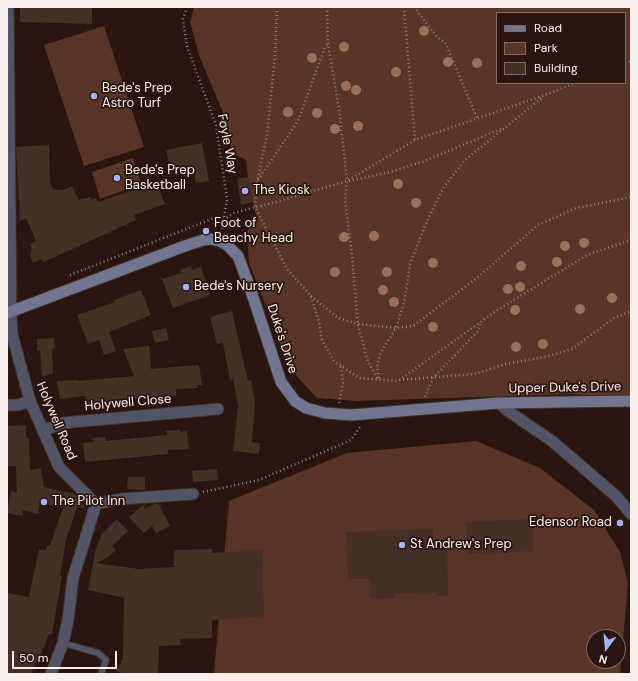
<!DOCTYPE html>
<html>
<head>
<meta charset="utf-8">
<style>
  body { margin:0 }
  #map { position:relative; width:638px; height:681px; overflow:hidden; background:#29160e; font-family:"DM Sans",sans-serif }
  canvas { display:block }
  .frame { position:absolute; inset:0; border:8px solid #fceee8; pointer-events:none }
  .legend { position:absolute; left:496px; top:12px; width:130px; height:72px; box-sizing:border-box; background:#29160e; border:1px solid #7d6c65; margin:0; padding:5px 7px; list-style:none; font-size:12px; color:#fceee8 }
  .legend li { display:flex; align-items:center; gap:8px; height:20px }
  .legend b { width:20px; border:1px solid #7d6c65 }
  .north { position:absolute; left:586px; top:629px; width:40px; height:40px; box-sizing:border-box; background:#29160e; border:1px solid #7d6c65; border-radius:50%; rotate:196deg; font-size:11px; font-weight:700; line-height:16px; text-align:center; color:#fceee8 }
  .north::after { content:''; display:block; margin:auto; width:14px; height:18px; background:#a3b2fd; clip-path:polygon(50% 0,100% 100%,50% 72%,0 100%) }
  .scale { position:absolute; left:12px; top:651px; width:105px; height:18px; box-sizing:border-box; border:2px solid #fceee8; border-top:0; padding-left:5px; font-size:12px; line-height:14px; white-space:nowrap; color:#fceee8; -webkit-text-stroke:3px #29160e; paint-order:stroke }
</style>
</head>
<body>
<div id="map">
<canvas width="638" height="681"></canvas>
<div class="frame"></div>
<ul class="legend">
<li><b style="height:5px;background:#70768f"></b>Road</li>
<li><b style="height:11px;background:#583527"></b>Park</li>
<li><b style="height:11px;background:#453027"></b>Building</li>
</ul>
<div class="north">N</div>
<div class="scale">50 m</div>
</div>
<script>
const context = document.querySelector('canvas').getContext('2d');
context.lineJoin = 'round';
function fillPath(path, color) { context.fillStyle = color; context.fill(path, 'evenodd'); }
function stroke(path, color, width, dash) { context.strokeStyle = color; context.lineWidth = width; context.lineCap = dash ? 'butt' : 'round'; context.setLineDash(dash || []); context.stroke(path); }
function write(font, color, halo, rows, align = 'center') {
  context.font = font + ' "DM Sans",sans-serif'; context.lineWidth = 3.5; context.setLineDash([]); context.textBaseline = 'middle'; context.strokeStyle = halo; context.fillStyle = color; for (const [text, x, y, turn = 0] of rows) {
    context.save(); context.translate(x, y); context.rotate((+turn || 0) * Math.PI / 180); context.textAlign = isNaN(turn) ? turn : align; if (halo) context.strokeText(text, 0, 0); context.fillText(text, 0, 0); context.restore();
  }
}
const green = new Path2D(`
  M194 7H631V398L571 394 357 401 317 398 303 383 285 362 277 334 249 263 247 232 256 216 248 177 246 160 231 153 227 122 199 55 190 22ZM497 13H625V83H497Z
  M104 26 144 147 84 166 44 45Z
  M133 158 141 184 100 199 92 172Z
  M476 441 540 468 594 510 620 552 628 583 620 674H214L229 501 347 453ZM594 637H618V661H594Z`);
const building = new Path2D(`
  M20 7H92V24L20 22Z
  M202 143 209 181 196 183 193 167 171 172 166 150Z
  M49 145 50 182 53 189 63 190 72 186 79 200 90 197 92 200 96 198 98 202 156 182 165 204 134 215 136 220 44 262 41 259 33 263 30 256 32 250 30 244 36 241 26 218 20 221 16 147Z
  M248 177 253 202 241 205 237 179Z
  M191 266 192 270 201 267 210 295 173 308 162 279 181 273 180 270Z
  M141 290 151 315 109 332 116 351 104 355 99 340 88 344 77 315 115 302 114 300Z
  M232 311 248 381 251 380 255 403 252 442 260 443 259 454 233 451 238 406 233 379 230 380 223 343 217 344 210 317Z
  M166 328 169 340 155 343 152 331Z
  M54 338 55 348 52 349 53 373 42 377 40 350H37V339Z
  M149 346 151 369 199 365 202 385H197V388L176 389V396L86 403 85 396 60 399 57 381 78 380V381L134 376 123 349Z
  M26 425V438H29L30 470 41 468 44 487 75 494 86 509 77 507 66 540 60 576H62L52 634H49L40 657 39 656 31 674H7V593L29 597 39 549 46 550 47 546H50L63 508 40 503 38 514 23 510 22 516 7 513 11 491 17 493 16 466H7V426Z
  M180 430V432L187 431 189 449 168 450V454L85 462 83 443 93 442 92 438 105 437 106 441 138 438 167 435 166 431Z
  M217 469 218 480 193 482 192 471Z
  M128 477H145V490L127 489Z
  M158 503 170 526 156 533 152 526 144 533 129 517 143 505 145 504 144 509 155 504Z
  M117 519 128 531 112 546 116 550 107 558 96 563 139 569 174 567V550L212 549V553L262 550 264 617 212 620V638L180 639 181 645 159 646 158 674H123L115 670 121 664V660H123L124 598 88 590 95 553 101 535Z
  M532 519 533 551 467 554 466 522Z
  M433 529V548H447L448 596H436V593L395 594V598L371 599 370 579H348L346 532Z`);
const path = new Path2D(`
  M187 7 183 19 187 46 216 125 227 199 222 229
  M277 7 275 56 267 135 257 182 255 207 287 269 311 296 319 322 322 340 334 361 359 378 398 381 496 311 587 255 631 240
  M327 7 328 44 340 116 347 181 345 200 352 256 358 324 368 362 379 380
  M404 7 415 140
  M414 7 438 38 445 42 477 118
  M625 63 631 61
  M258 180 298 121 325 47 328 44
  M349 181 390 172 422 162 501 129
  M70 275 214 218 224 219 234 213 255 207 262 206 347 181 415 140 545 95 575 83
  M311 296 338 318 358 324 396 328 413 326 477 278 538 225 576 208 631 197
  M379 378 377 367 380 354 396 328 404 303 410 264 427 221 444 187 465 160 543 97
  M399 380 475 374 505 364 545 357 572 349 614 318 631 311
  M425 397 433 378 477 332 480 324
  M339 403 343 383 341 366
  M203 492 259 480 351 440 360 427`);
const service = new Path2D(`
  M63 643 98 653 106 660 101 674`);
const minor = new Path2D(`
  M8 7 11 312 12 334 30 401 59 467 96 504
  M499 403 508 411 552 441 616 496 631 514
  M7 405H18L30 401
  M43 431 62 423 218 409
  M51 674 63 643 68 620 73 578 96 504 121 499 193 494`);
const secondary = new Path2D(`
  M7 313 185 246 203 240 211 239 219 241 226 244 238 256 251 291 281 382 295 401 306 408 325 413 351 415 499 403 631 401`);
const trees = [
  [424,31],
  [344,47],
  [312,58],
  [448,62],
  [477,63],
  [396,72],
  [346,86],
  [356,90],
  [288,112],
  [317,113],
  [358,126],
  [335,129],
  [398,184],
  [416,203],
  [374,236],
  [344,237],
  [584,243],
  [565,246],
  [557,262],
  [433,263],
  [521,266],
  [335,272],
  [387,272],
  [520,287],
  [508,289],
  [383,290],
  [612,298],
  [394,302],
  [580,309],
  [515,310],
  [433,327],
  [543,344],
  [516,347]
];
const markers = [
  [94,96,4,"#a3b2fd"],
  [117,178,4,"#a3b2fd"],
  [245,191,4,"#a3b2fd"],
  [206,231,4,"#a3b2fd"],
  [186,287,4,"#a3b2fd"],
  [44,502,4,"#a3b2fd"],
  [620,523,4,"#a3b2fd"],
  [402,545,4,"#a3b2fd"]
];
const poiNames = [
  ["Bede's Prep",102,89],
  ["Astro Turf",102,104],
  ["Bede's Prep",125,171],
  ["Basketball",125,186],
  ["The Kiosk",253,191],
  ["Foot of",214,224],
  ["Beachy Head",214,239],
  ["Bede's Nursery",194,287],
  ["The Pilot Inn",52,502],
  ["Edensor Road",612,523,"right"],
  ["St Andrew's Prep",410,545]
];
const streetNames = [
  ["Foyle Way",227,144,79],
  ["Duke's Drive",282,339,72],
  ["Upper Duke's Drive",565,388,-1],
  ["Holywell Close",128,403,-5],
  ["Holywell Road",56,421,67]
];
fillPath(green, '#583527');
fillPath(building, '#453027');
stroke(service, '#423028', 8);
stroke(minor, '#423028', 13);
stroke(secondary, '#423028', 13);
stroke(path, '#92827b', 2.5, [1, 3]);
stroke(service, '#525565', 5.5);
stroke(minor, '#525565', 11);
stroke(secondary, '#70768f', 11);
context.fillStyle = '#9c6f5c';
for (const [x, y] of trees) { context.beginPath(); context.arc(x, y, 5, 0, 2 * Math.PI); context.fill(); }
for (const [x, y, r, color] of markers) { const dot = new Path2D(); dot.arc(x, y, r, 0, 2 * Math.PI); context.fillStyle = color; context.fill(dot); stroke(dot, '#29160e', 1.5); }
write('13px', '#fceee8', '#29160e', poiNames, 'left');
write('13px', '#fceee8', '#29160e', streetNames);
</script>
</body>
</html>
